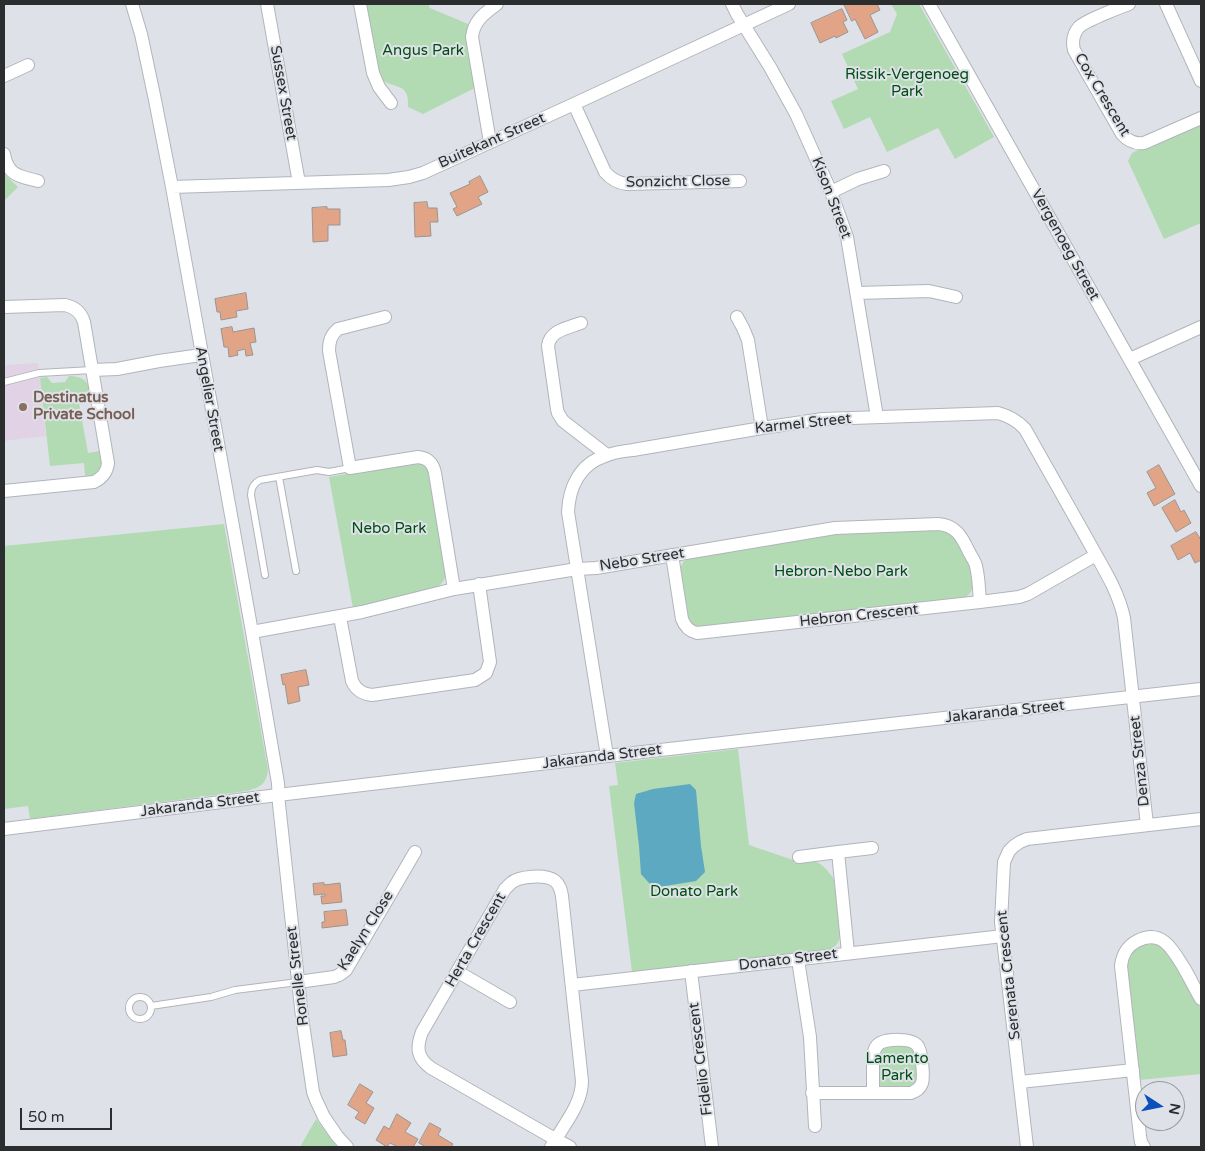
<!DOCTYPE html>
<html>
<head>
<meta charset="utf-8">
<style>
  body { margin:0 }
  #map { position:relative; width:1205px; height:1151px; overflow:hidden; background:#dee2e8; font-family:"Varela Round",sans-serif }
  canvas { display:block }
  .frame { position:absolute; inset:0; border:5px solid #2c2d2f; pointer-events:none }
  .north { position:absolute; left:1135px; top:1081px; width:50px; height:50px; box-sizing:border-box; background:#dee2e8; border:1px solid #979a9e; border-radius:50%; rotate:101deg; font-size:14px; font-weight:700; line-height:20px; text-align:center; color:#2c2d2f }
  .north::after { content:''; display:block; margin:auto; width:18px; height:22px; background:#0c51bb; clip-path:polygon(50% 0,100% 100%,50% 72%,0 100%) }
  .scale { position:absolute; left:20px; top:1108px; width:92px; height:22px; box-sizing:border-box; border:2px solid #2c2d2f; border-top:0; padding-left:6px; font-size:15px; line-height:18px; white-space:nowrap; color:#2c2d2f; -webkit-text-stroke:4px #dee2e8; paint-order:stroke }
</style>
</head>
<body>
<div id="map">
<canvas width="1205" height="1151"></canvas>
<div class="frame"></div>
<div class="north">N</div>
<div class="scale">50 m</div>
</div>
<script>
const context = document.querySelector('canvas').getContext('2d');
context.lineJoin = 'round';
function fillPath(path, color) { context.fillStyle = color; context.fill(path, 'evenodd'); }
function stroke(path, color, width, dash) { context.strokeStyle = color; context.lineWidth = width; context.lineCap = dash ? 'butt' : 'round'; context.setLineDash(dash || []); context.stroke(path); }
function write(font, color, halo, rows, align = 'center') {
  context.font = font + ' "Varela Round",sans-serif'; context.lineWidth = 4; context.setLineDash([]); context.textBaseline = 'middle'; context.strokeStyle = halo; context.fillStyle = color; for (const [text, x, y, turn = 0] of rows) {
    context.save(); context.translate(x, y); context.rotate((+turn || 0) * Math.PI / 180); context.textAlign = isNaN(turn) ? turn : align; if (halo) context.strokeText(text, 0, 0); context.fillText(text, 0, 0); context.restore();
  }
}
const education = new Path2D(`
  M38 363 46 436 4 441V365Z`);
const green = new Path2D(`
  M365 4H428L430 8 468 24 466 37 475 88 423 114 408 107C410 80 391 90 380 78Z
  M891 4H919L994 137 955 159 938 128 887 152 870 117 844 129 831 101 858 89 842 54 890 32 897 14Z
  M1201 124V223L1164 239 1128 161 1132 153 1138 150 1150 148Z
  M4 174 18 187 4 201Z
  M69 376C87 376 89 385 92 399L91 401 79 403 88 453 100 451 102 465C98 472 95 476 86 477L85 475 84 463 50 466 40 378 47 377 52 383 65 382Z
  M416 462 424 464 429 471 446 574C445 580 442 584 436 588L353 608 329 477Z
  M224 524 268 770C266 785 260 787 247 791L30 819 28 806 4 809V546Z
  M938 528C943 530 949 532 953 535 957 538 959 545 962 549 969 563 983 589 963 599L698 628 694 626 687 620 679 570 684 561 690 558 834 533Z
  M738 749 749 845 793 860 794 863C809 861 814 857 826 869 829 873 832 875 834 880 835 892 842 931 839 940 837 946 832 949 827 950L632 972 609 786 618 785 615 763Z
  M1152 944 1163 947 1170 955 1201 1009V1074L1139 1080 1127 966C1132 949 1133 946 1152 944Z
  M906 1044 913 1047 919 1079 914 1088 881 1087 879 1085 878 1050 881 1047Z
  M316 1119 337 1147H300Z`);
const water = new Path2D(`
  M690 784 696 790 701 846 705 872 696 881 659 887 649 883 641 874 639 846 634 803 636 794 653 789Z`);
const building = new Path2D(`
  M844 4H877L880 10 870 15 878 32 865 39 855 19 852 21Z
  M842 9 847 20 843 22 848 32 836 38 835 36 820 43 811 23Z
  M480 176 488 192 478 197 482 204 457 216 453 209 457 207 450 193 470 184 469 182Z
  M427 202 428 208H437L438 222H430L431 236 415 237 414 203Z
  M327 207V209H340V225H328V241L313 242 312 208Z
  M246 293 248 309 236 311 237 317 221 320 220 312H217L215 299Z
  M232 327 233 332 254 328 256 342 250 343 253 355 246 356 245 349 237 351 238 355 229 357 228 347H224L221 329Z
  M1159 465 1175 494 1154 506 1147 493 1156 488 1147 472Z
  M1175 500 1181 512 1184 510 1191 523 1176 532 1162 508Z
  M1196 532 1201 540V560L1195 563 1190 553 1178 560 1171 546Z
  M306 670 309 685 298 687 300 701 288 704 285 684 283 685 281 675Z
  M324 883V885L340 883 342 902 322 904 321 896H325V894L314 895 313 884Z
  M346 910 348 925 322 928V922H325L324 912Z
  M341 1031 343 1040H345L347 1055 333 1057 330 1033Z
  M360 1084 373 1092 366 1103 374 1108 365 1124 355 1118 359 1112 348 1105Z
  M397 1114 411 1123 405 1132 418 1139 413 1147H398L390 1143 387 1147 376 1140 384 1126 389 1129Z
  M430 1123 441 1129 438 1135 453 1144 451 1147H426L419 1143Z`);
const service = new Path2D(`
  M4 382 39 373 92 370
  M279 477 296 571
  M265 575 251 495C251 488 254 483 260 480L317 470 329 472 350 468
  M129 1008a11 11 0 1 1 22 0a11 11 0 1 1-22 0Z
  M151 1006 211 997 235 990 298 982`);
const minor = new Path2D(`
  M132 4 141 34 155 100 172 187 252 632 278 783 279 804 302 1017 313 1092 316 1100 324 1117 337 1136 347 1147
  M267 4 299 183
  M360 4 373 73 379 87 391 103
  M732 4 737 14 770 67 796 114 831 192 847 237 877 417
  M929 4 1201 486
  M1129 4C1118 8 1085 21 1079 27 1073 34 1072 42 1074 50L1122 134C1128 141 1134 144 1144 143L1201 118
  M1166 4 1201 81
  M4 76 28 65
  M574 104 605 172C611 179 618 183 627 184L740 181
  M490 142 472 37C474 20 485 13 497 4
  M4 154C8 176 19 176 38 181
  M172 187 388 180 409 177 423 173 574 104 789 4
  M831 192 858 179 884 171
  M857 293 929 291 956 297
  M4 307 65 305C75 307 81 312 84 322L108 463C107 473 102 478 94 482L4 491
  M385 317 338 329C331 335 329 341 329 351L350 468 418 457C428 458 433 463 435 473L454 589
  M737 317 743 328 748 340 762 428
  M581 323C568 328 550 330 548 346L557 409 558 413 563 421 607 455
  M1130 359 1201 327
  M92 370 117 369 159 361 201 355
  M672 555 682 619C685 627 689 631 697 633L980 602 1019 597 1028 594 1096 555
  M340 617 352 681C356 690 362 694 372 695L475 680 486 673 490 662 479 584
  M252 632 362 612 454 589 577 569 596 568 835 528 938 524C956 525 962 537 969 552 971 556 975 561 976 566 979 578 979 591 980 602
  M607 756 568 512C569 487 580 464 605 456 614 452 624 451 633 450L762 428 823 419 998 413C1009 416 1017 420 1025 429 1045 465 1066 501 1086 537 1100 563 1118 589 1124 618L1147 825
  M4 829 278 795 607 756 1201 689
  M799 857 838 852
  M848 953 838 852 872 848
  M798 960 810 1037 815 1126
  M691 971 712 1147
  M458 972 510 1002
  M298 982 334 977 339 975 346 970 415 852
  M572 985 1003 936
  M1020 1082 1133 1070
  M812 1093H911C916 1091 920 1089 922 1083 924 1077 922 1050 917 1045 911 1038 888 1039 880 1043 875 1046 874 1051 873 1056V1092
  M551 1147C562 1127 582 1105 582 1081L562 896C561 890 560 885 555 881 546 874 519 876 511 883 509 885 507 887 505 889L422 1032C416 1048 417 1058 431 1068L555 1139 570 1147
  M1027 1147 1001 922 1004 862 1009 851 1014 846 1020 842 1027 839 1201 819
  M1144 1147 1141 1142 1140 1136 1121 966C1122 956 1127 946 1137 941 1162 928 1173 950 1184 968 1190 978 1195 989 1201 999`);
const markers = [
  [23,407,5,"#8d6e63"]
];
const parkNames = [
  ["Angus Park",423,51],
  ["Rissik-Vergenoeg",907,75],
  ["Park",907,92],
  ["Nebo Park",389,529],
  ["Hebron-Nebo Park",841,572],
  ["Donato Park",694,892],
  ["Lamento",897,1059],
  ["Park",897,1076]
];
const streetNames = [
  ["Sussex Street",283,93,80],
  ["Cox Crescent",1102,95,59],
  ["Buitekant Street",492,141,-24],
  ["Sonzicht Close",678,182,-1],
  ["Kison Street",831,198,69],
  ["Vergenoeg Street",1065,245,61],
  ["Angelier Street",209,399,80],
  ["Karmel Street",803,424,-6],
  ["Nebo Street",642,560,-9],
  ["Hebron Crescent",859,616,-6],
  ["Jakaranda Street",1005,712,-6],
  ["Jakaranda Street",602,757,-7],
  ["Denza Street",1140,761,-96],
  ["Jakaranda Street",200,805,-7],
  ["Kaelyn Close",366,931,-58],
  ["Herta Crescent",476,940,-60],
  ["Donato Street",788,960,-7],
  ["Serenata Crescent",1009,975,-96],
  ["Ronelle Street",298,976,-97],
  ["Fidelio Crescent",701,1059,-97]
];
const educationNames = [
  ["Destinatus",33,398],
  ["Private School",33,415]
];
fillPath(education, '#e1d2e5');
fillPath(green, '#b2dab3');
fillPath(water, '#5da9c2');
fillPath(building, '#e1a486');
stroke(building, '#9b9491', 1);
stroke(service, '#b1b5ba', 8);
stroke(minor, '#b1b5ba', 14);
stroke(service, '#fff', 6);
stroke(minor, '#fff', 12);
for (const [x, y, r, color] of markers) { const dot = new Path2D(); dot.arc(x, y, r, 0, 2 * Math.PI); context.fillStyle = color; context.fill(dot); stroke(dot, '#dee2e8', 2); }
write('15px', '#004d12', '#dee2e8', parkNames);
write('15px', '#2c2d2f', '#dee2e8', streetNames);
write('bold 15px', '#785e54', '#dee2e8', educationNames, 'left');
</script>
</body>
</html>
